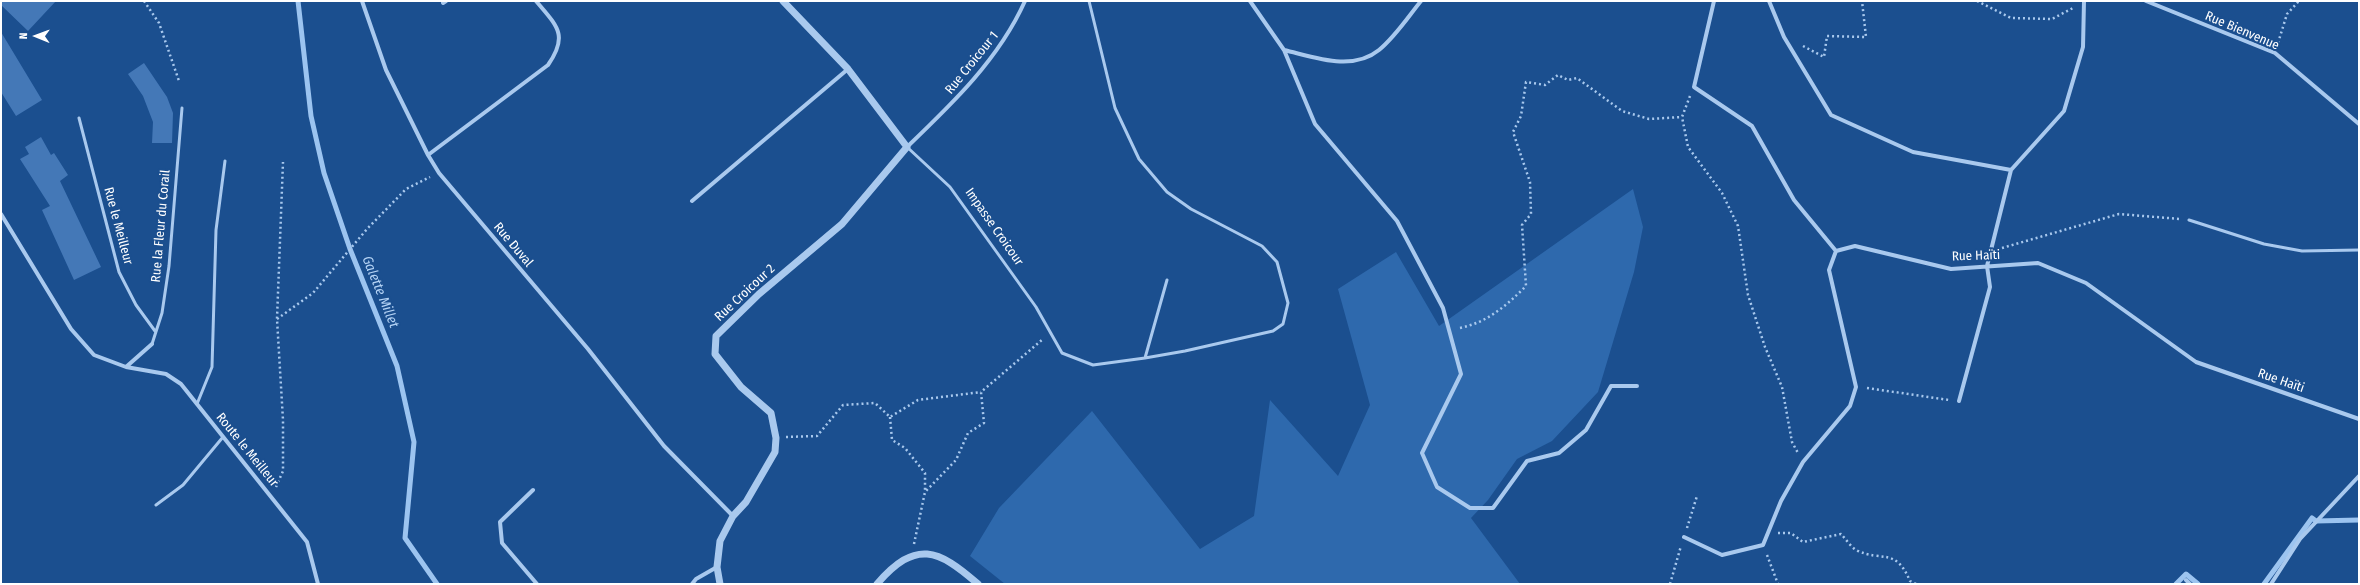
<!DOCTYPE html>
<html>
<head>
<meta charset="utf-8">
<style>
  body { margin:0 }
  #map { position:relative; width:2360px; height:585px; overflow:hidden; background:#1b4f8f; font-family:"Fira Sans Condensed",sans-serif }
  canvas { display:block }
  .frame { position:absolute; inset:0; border:2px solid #fff; pointer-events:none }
  .north { position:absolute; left:16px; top:16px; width:40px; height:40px; -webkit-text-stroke:3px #1b4f8f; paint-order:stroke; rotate:271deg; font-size:11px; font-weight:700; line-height:16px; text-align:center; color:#fff }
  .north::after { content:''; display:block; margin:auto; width:14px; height:18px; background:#fff; clip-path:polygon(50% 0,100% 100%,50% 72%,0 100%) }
</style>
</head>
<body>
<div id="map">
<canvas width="2360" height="585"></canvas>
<div class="frame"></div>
<div class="north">N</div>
</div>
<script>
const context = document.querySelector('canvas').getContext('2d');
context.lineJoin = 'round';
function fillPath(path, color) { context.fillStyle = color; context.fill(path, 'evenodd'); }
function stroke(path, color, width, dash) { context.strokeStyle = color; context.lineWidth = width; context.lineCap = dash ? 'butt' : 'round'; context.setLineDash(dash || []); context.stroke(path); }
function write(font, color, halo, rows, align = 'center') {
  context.font = font + ' "Fira Sans Condensed",sans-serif'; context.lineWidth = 4; context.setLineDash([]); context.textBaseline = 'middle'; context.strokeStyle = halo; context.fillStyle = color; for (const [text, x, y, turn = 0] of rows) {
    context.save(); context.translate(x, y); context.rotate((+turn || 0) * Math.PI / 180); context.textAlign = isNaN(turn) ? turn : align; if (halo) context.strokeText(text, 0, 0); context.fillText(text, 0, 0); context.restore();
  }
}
const green = new Path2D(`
  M1633 189 1643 227 1634 272 1598 392 1552 441 1517 459 1488 500 1471 518 1520 584H1005L970 556 999 508 1092 411 1200 549 1254 516 1270 400 1338 476 1370 405 1338 289 1396 252 1439 326Z`);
const stream = new Path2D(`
  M298 1 311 116 324 173 350 249 397 366 414 442 405 538 437 584
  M2176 584 2186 574 2198 584
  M2264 584 2312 518 2316 521 2359 520`);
const building = new Path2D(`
  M1 1H56L28 31 1 5Z
  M1 32 42 100 16 116 1 92Z
  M144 63 167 97 173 113 172 143H152L153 122 143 96 128 74Z
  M41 137 51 155 54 153 68 175 60 181 101 267 74 280 42 210 50 206 20 159 29 154 25 147Z`);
const path = new Path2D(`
  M144 1 159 23 179 81
  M1977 1 2011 18 2052 19 2073 8
  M2278 43 2287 14 2299 1
  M1803 46 1824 57 1827 36 1866 37 1862 1
  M1690 96 1682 117 1688 147 1722 193 1738 226 1748 295 1765 347 1782 387 1792 442 1798 453
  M2002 248 2119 214 2180 219
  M277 319 313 293 367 229 406 189 430 177
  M1460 328C1488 322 1506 306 1526 286L1522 225 1531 214 1530 182 1513 132 1521 116 1526 82 1545 85 1558 75 1568 80 1577 78 1622 111 1649 119 1682 117
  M1867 388 1949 400
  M890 417 892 440 905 448 925 473V492
  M786 437 817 436 843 405 875 403 890 417 918 400 981 392
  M276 487 283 471V420L277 319 283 162
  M1687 528 1697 496
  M1778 533H1791L1803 542 1841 534C1845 538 1851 547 1856 550 1882 563 1895 546 1910 581L1916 584
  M914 544 925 492 956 460 968 433 984 423 981 392 1043 339
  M1767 555 1778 584
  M1670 584 1681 546`);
const service = new Path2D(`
  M1089 1 1115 108 1139 159 1167 192 1191 209 1262 246 1277 262 1288 303 1283 324 1273 331 1185 351 1145 358
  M79 118 119 272 136 305 155 331
  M907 147 950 187 1036 307 1062 353 1093 365 1145 358 1167 280
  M2189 220 2264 244 2302 251 2359 250
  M152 344 162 313 169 266 182 108
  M197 404 212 367 216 230 225 161
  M156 505 183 485 223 437`);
const minor = new Path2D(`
  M362 1 386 70 428 155
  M536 1C557 26 569 35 548 65L428 155 439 173 588 349 664 446 733 516
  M1250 1 1284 50 1315 124 1397 221 1443 308 1461 374 1422 453 1437 487 1470 508H1493L1527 461 1559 453 1586 430 1611 386H1637
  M1714 1 1694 87 1752 126 1794 200 1836 251
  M1769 1 1784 37 1831 115 1913 152 2011 170
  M2146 1 2275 53 2359 124
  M443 3 446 1
  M1284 50C1314 57 1352 72 1379 50 1395 37 1408 17 1421 1
  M907 147C953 103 999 59 1025 1
  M692 201 848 69
  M1 214 71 329 94 355 126 367 166 374 181 384 307 542 318 584
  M126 367 152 344
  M1959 401 1990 287 1987 266 2011 170 2064 111 2083 47 2084 1
  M533 490 500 522 502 543 537 584
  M1684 537 1722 555 1763 545 1781 501 1803 462 1850 406 1856 387 1829 270 1836 251 1855 246 1951 269 2038 263 2086 283 2196 362 2359 419
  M2186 580 2190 584
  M692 584 696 579 717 567
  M2271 584 2300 539 2359 476`);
const tertiary = new Path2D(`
  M720 584 717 567 720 541 733 516 746 502 775 452 776 438 771 413 741 387 715 354 716 336 759 294 842 224 907 147 848 69 783 1
  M877 584C916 539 938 549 978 584`);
const streetNames = [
  ["Rue Bienvenue",2242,31,23],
  ["Rue Croicour 1",972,63,-51],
  ["Rue le Meilleur",118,226,75],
  ["Rue la Fleur du Corail",161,226,-85],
  ["Impasse Croicour",994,227,55],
  ["Rue Duval",513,245,50],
  ["Rue Haïti",1976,256,-2],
  ["Rue Croicour 2",745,293,-43],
  ["Rue Haïti",2281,381,19],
  ["Route le Meilleur",247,450,51]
];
const waterNames = [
  ["Galette Millet",380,292,68]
];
fillPath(green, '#2e69ad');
stroke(stream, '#9cc4f0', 5);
fillPath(building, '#4478b7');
stroke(path, '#a9c9ee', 2.5, [2, 3]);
stroke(service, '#a9c9ee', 3);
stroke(minor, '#a9c9ee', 4);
stroke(tertiary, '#a9c9ee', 7);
write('13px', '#fff', '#1b4f8f', streetNames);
write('italic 14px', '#b5d3f5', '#1b4f8f', waterNames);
</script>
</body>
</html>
